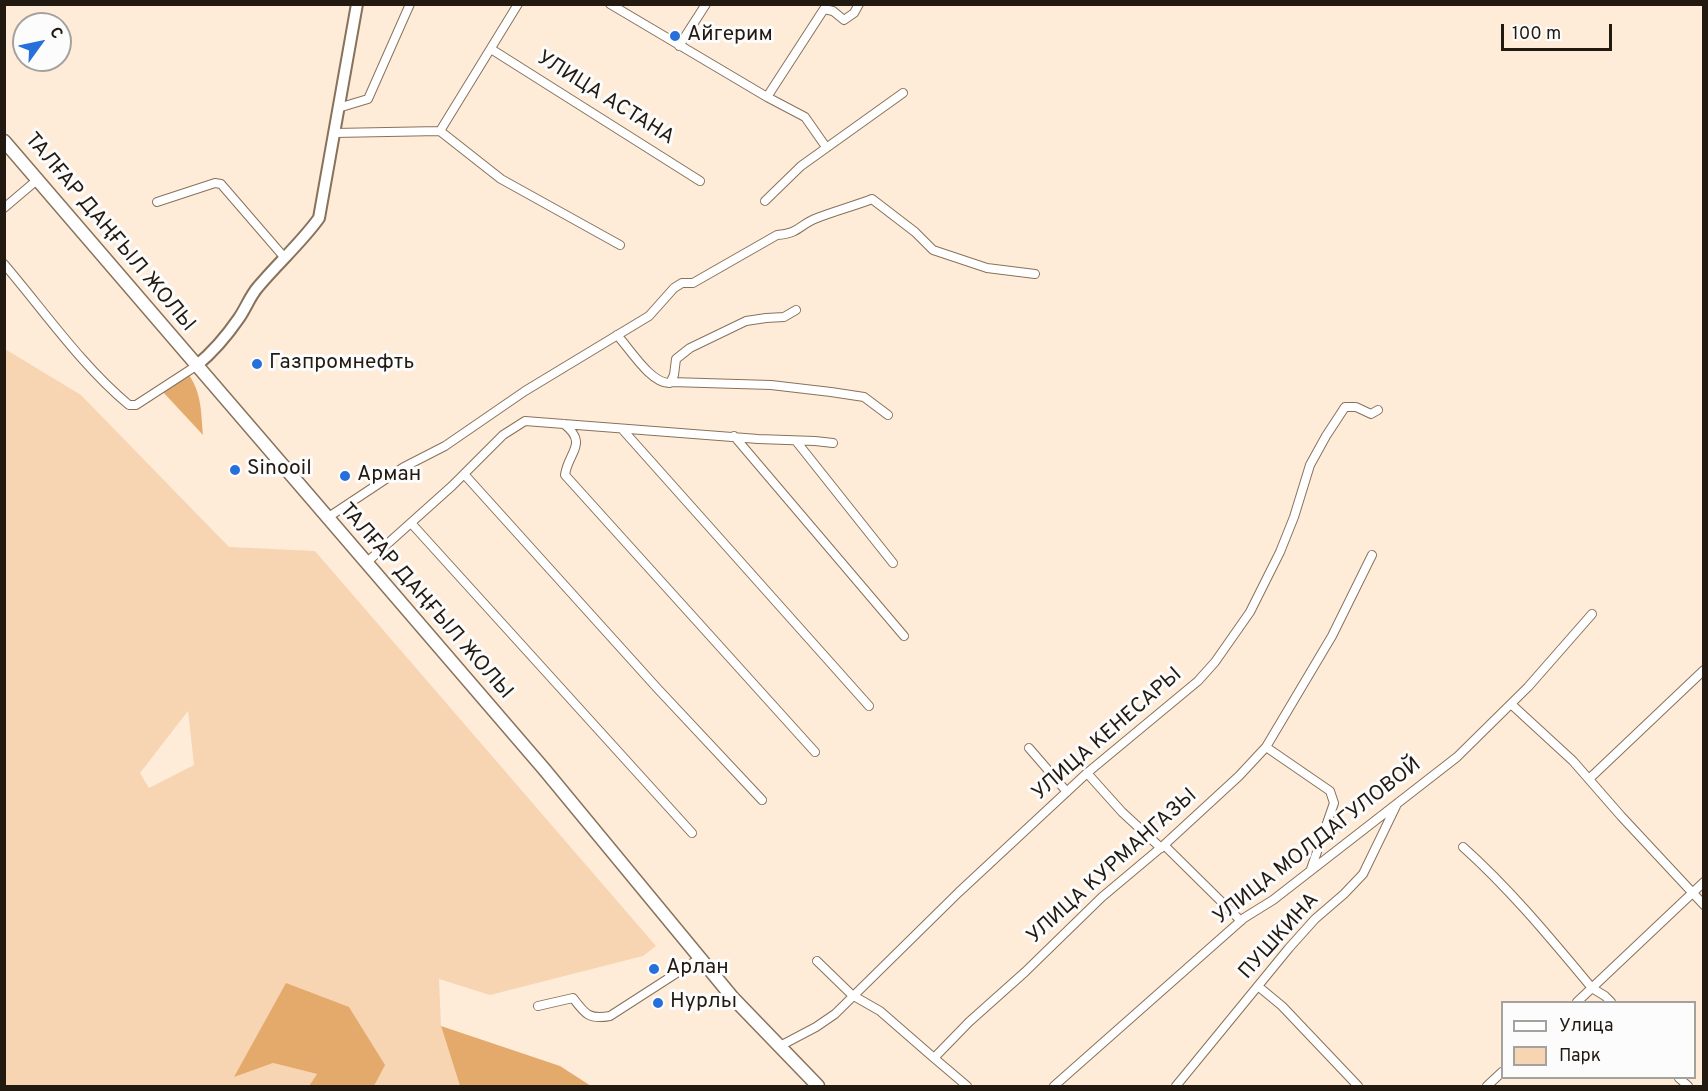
<!DOCTYPE html>
<html>
<head>
<meta charset="utf-8">
<style>
  body { margin:0 }
  #map { position:relative; width:1708px; height:1091px; overflow:hidden; background:#ffecd8; font-family:Overpass,sans-serif }
  canvas { display:block }
  .frame { position:absolute; inset:0; border:6px solid #221a11; pointer-events:none }
  .legend { position:absolute; left:1501px; top:1001px; width:195px; height:78px; box-sizing:border-box; background:#fcfcfc; border:2px solid #a5a29e; margin:0; padding:8px 10px; list-style:none; font-size:18px; color:#221a11 }
  .legend li { display:flex; align-items:center; gap:12px; height:30px }
  .legend b { width:30px; border:2px solid #a5a29e }
  .north { position:absolute; left:12px; top:12px; width:60px; height:60px; box-sizing:border-box; background:#fcfcfc; border:2px solid #a5a29e; border-radius:50%; rotate:57deg; font-size:16px; font-weight:700; line-height:24px; text-align:center; color:#221a11 }
  .north::after { content:''; display:block; margin:auto; width:21px; height:27px; background:#2770dc; clip-path:polygon(50% 0,100% 100%,50% 72%,0 100%) }
  .scale { position:absolute; left:1501px; top:24px; width:111px; height:27px; box-sizing:border-box; border:3px solid #221a11; border-top:0; padding-left:8px; font-size:18px; line-height:21px; white-space:nowrap; color:#221a11; -webkit-text-stroke:4px #fcfcfc; paint-order:stroke }
</style>
</head>
<body>
<div id="map">
<canvas width="1708" height="1091"></canvas>
<div class="frame"></div>
<ul class="legend">
<li><b style="height:8px;background:#fff"></b>Улица</li>
<li><b style="height:16px;background:#f7d5b3"></b>Парк</li>
</ul>
<div class="north">С</div>
<div class="scale">100 m</div>
</div>
<script>
const context = document.querySelector('canvas').getContext('2d');
context.lineJoin = 'round';
function fillPath(path, color) { context.fillStyle = color; context.fill(path, 'evenodd'); }
function stroke(path, color, width, dash) { context.strokeStyle = color; context.lineWidth = width; context.lineCap = dash ? 'butt' : 'round'; context.setLineDash(dash || []); context.stroke(path); }
function write(font, color, halo, rows, align = 'center') {
  context.font = font + ' Overpass,sans-serif'; context.lineWidth = 6; context.setLineDash([]); context.textBaseline = 'middle'; context.strokeStyle = halo; context.fillStyle = color; for (const [text, x, y, turn = 0] of rows) {
    context.save(); context.translate(x, y); context.rotate((+turn || 0) * Math.PI / 180); context.textAlign = isNaN(turn) ? turn : align; if (halo) context.strokeText(text, 0, 0); context.fillText(text, 0, 0); context.restore();
  }
}
const green = new Path2D(`
  M5 349 81 395 229 547 315 551 656 946 643 956 490 995 439 979 441 1026 460 1086H374L384 1065 349 1007 234 1076 273 1063 317 1074 309 1086H5ZM188 711 194 765 149 788 140 773Z`);
const forest = new Path2D(`
  M189 375C202 394 201 413 203 435L163 392Z
  M286 983 349 1007 385 1065 374 1086H309L317 1074 273 1063 234 1077Z
  M441 1026 560 1066 591 1086H460Z`);
const street = new Path2D(`
  M610 4 767 97 805 117 826 147
  M679 46 706 4
  M491 49 700 181
  M767 97 824 9 833 11 844 20 854 13 859 4
  M338 108 368 99 410 4
  M440 131 501 179 620 245
  M334 133 440 131 518 4
  M765 201 801 166 903 93
  M157 202 215 183 221 184 284 257
  M4 208 37 180
  M4 264C44 311 82 366 129 405H136L196 366
  M617 335C630 349 651 384 670 383L674 375 676 359 690 348 746 321 766 318 784 317 796 310
  M671 382 771 385 831 392 864 397 888 415
  M564 424C589 444 568 452 565 475L815 752
  M622 429 869 706
  M734 436 904 636
  M796 441 893 563
  M464 474 657 688 762 800
  M327 518 404 467 445 446 525 391 649 316 674 288 682 283H693L777 235C799 234 800 224 817 218 835 211 854 206 872 199L915 232 933 250 987 268 1035 274
  M411 523 692 833
  M366 563 452 486 503 435 525 421 758 439 815 441 833 443
  M1511 704 1573 761 1621 816 1704 905
  M1266 747 1330 791 1334 803 1311 869
  M1029 748 1067 792
  M1087 773 1122 812 1161 848
  M1589 779 1704 670
  M1164 845 1241 921
  M1463 847C1511 890 1551 939 1592 988L1605 996 1611 1002
  M817 961 852 995 880 1011 934 1058 969 1022 1025 972 1102 897 1164 845 1239 776 1266 747 1332 636 1372 555
  M1259 987 1282 1006 1358 1086
  M1577 1002 1704 882
  M538 1006 573 998C585 1014 589 1020 610 1016L700 958
  M780 1046 816 1027 835 1014 959 892 1087 773 1198 681 1215 662 1250 612 1280 552 1294 517 1310 465 1326 436 1345 407H1356L1371 414 1378 410
  M934 1058 967 1086
  M1679 1078 1688 1086
  M1054 1086 1244 918 1273 900 1457 757 1528 687 1592 614
  M1176 1086 1289 948 1315 919 1344 894 1363 874 1396 806
  M1487 1086 1502 1072`);
const secondary = new Path2D(`
  M196 366C213 352 226 337 239 318 246 308 250 296 258 287 278 263 301 243 319 218L357 4`);
const primary = new Path2D(`
  M4 141 544 769 733 998 818 1086`);
const markers = [
  [675,36,6,"#2770dc"],
  [257,364,6,"#2770dc"],
  [235,470,6,"#2770dc"],
  [345,476,6,"#2770dc"],
  [654,969,6,"#2770dc"],
  [658,1003,6,"#2770dc"]
];
const poiNames = [
  ["Айгерим",687,36],
  ["Газпромнефть",269,364],
  ["Sinooil",247,470],
  ["Арман",357,476],
  ["Арлан",666,969],
  ["Нурлы",670,1003]
];
const streetNames = [
  ["УЛИЦА АСТАНА",605,99,32],
  ["ТАЛҒАР ДАҢҒЫЛ ЖОЛЫ",109,233,50],
  ["ТАЛҒАР ДАҢҒЫЛ ЖОЛЫ",425,602,49],
  ["УЛИЦА КЕНЕСАРЫ",1108,735,-41],
  ["УЛИЦА МОЛДАГУЛОВОЙ",1318,842,-38],
  ["УЛИЦА КУРМАНГАЗЫ",1113,867,-42],
  ["ПУШКИНА",1280,937,-48]
];
fillPath(green, '#f7d5b3');
fillPath(forest, '#e4aa6b');
stroke(street, '#87725c', 10);
stroke(secondary, '#87725c', 14);
stroke(primary, '#87725c', 15);
stroke(street, '#fff', 8);
stroke(secondary, '#fff', 10);
stroke(primary, '#fff', 12);
for (const [x, y, r, color] of markers) { const dot = new Path2D(); dot.arc(x, y, r, 0, 2 * Math.PI); context.fillStyle = color; context.fill(dot); stroke(dot, '#fcfcfc', 2); }
write('21px', '#221a11', '#fcfcfc', poiNames, 'left');
write('21px', '#221a11', '#fcfcfc', streetNames);
</script>
</body>
</html>
